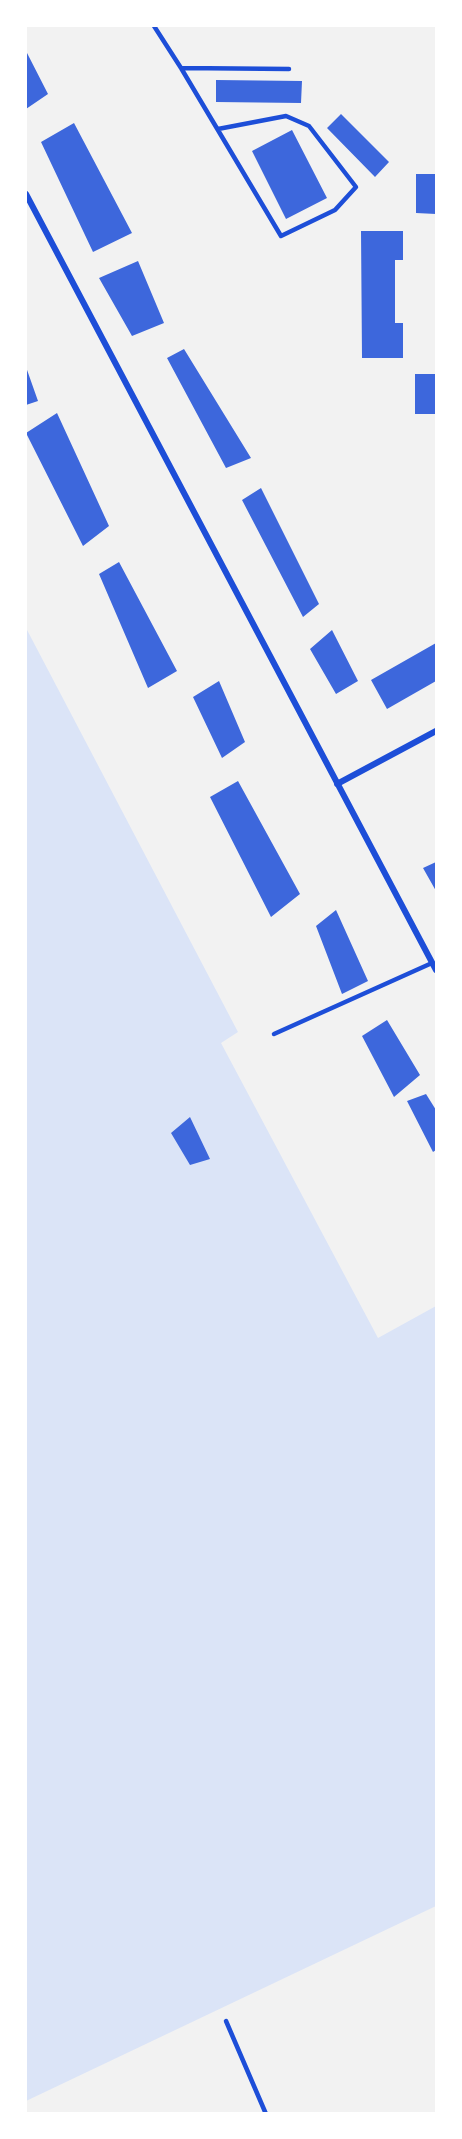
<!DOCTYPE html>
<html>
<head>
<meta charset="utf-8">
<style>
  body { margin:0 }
  #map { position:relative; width:462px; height:2139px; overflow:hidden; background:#f2f2f2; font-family:Barlow,sans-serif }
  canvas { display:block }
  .frame { position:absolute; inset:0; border:27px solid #fff; pointer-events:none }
</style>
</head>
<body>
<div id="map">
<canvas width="462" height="2139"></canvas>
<div class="frame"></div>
</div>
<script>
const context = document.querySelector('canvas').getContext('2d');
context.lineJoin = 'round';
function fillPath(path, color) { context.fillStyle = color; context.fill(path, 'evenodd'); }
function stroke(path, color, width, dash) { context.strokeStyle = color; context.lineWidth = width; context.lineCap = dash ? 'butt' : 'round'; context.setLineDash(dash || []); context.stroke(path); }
const green = new Path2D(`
  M26 628 238 1032 221 1043 378 1338 436 1306V1906L26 2101Z`);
const building = new Path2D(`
  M26 51 48 94 26 109Z
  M216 80 302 81 301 103 216 102Z
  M341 114 389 162 375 177 327 128Z
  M74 123 132 233 93 252 41 142Z
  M292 130 327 198 286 219 252 151Z
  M416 174H436V214L416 213Z
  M361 231H403V260H395V323H403V358H362Z
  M138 261 164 323 132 336 99 278Z
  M184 349 251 458 226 468 167 358Z
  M26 367 38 401 26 405Z
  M415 374H436V414H415Z
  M57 413 109 526 83 546 26 433Z
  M261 488 319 604 303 617 242 500Z
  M119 562 177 671 148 688 99 574Z
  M332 630 358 681 336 694 310 649Z
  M436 643V681L387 709 371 680Z
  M219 681 245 742 222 758 193 697Z
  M238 781 300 894 271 917 210 797Z
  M436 862V891L423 868Z
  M336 910 368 981 342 994 316 926Z
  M387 1020 420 1075 394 1097 362 1036Z
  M426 1094 436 1110V1150L433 1152 407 1101Z
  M190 1117 210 1159 190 1165 171 1133Z`);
const service = new Path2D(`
  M154 26 181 68 281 236 335 210 356 187 309 126 286 116 218 129
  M181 68 289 69
  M274 1034 432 963
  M226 2021 266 2114`);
const minor = new Path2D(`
  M26 194 436 970
  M337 784 436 731`);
fillPath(green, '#dbe4f7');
fillPath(building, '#3d67dc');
stroke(service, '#1d4ed8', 4.5);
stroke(minor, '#1d4ed8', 6);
</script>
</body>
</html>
